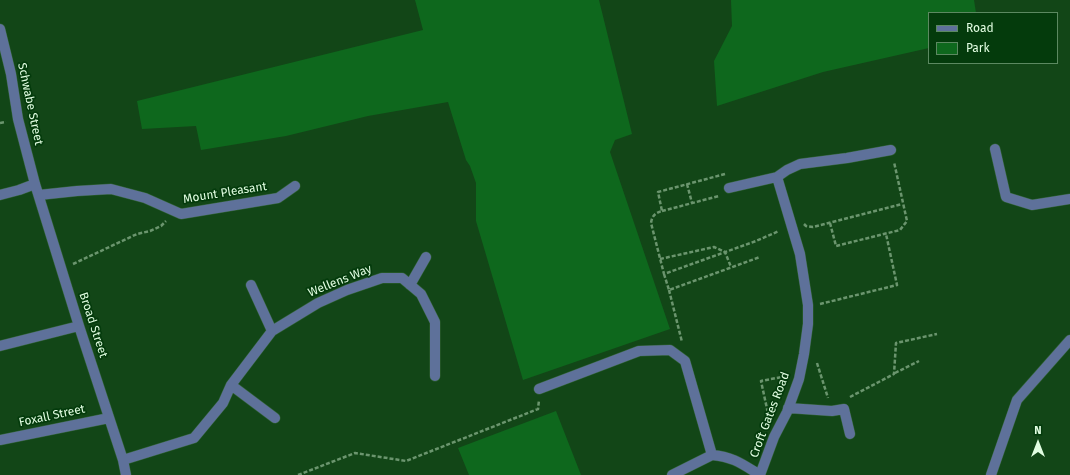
<!DOCTYPE html>
<html>
<head>
<meta charset="utf-8">
<style>
  body { margin:0 }
  #map { position:relative; width:1070px; height:475px; overflow:hidden; background:#124617; font-family:"Fira Sans",sans-serif }
  canvas { display:block }
  .legend { position:absolute; left:928px; top:12px; width:130px; height:52px; box-sizing:border-box; background:#043b0c; border:1px solid #5c8961; margin:0; padding:5px 7px; list-style:none; font-size:12px; color:#e1fde1 }
  .legend li { display:flex; align-items:center; gap:8px; height:20px }
  .legend b { width:20px; border:1px solid #5c8961 }
  .north { position:absolute; left:1018px; top:423px; width:40px; height:40px; -webkit-text-stroke:3px #043b0c; paint-order:stroke; rotate:0deg; font-size:11px; font-weight:700; line-height:16px; text-align:center; color:#e1fde1 }
  .north::after { content:''; display:block; margin:auto; width:14px; height:18px; background:#e1fde1; clip-path:polygon(50% 0,100% 100%,50% 72%,0 100%) }
</style>
</head>
<body>
<div id="map">
<canvas width="1070" height="475"></canvas>
<ul class="legend">
<li><b style="height:5px;background:#5e719a"></b>Road</li>
<li><b style="height:11px;background:#0e681d"></b>Park</li>
</ul>
<div class="north">N</div>
</div>
<script>
const context = document.querySelector('canvas').getContext('2d');
context.lineJoin = 'round';
function fillPath(path, color) { context.fillStyle = color; context.fill(path, 'evenodd'); }
function stroke(path, color, width, dash) { context.strokeStyle = color; context.lineWidth = width; context.lineCap = dash ? 'butt' : 'round'; context.setLineDash(dash || []); context.stroke(path); }
function write(font, color, halo, rows, align = 'center') {
  context.font = font + ' "Fira Sans",sans-serif'; context.lineWidth = 3.5; context.setLineDash([]); context.textBaseline = 'middle'; context.strokeStyle = halo; context.fillStyle = color; for (const [text, x, y, turn = 0] of rows) {
    context.save(); context.translate(x, y); context.rotate((+turn || 0) * Math.PI / 180); context.textAlign = isNaN(turn) ? turn : align; if (halo) context.strokeText(text, 0, 0); context.fillText(text, 0, 0); context.restore();
  }
}
const green = new Path2D(`
  M415 0H599L632 134 615 140 610 152 670 329 523 380 476 221V183L470 166 466 160 448 102 368 116 286 136 201 150 196 126 142 129 137 101 423 30Z
  M731 0H974L976 13H929V48L823 72 717 106 714 61 732 26Z
  M556 411 581 475H469L458 448Z`);
const path = new Path2D(`
  M0 123 6 122
  M725 174 658 192 662 211C655 213 652 216 651 223L664 274 756 241 779 231
  M687 184 692 203
  M662 211 719 196
  M830 223 836 246 900 230 907 221 894 162
  M804 224 806 226 813 227 902 204
  M660 259 714 247 725 252 731 267
  M73 264 137 234 150 231 161 226 166 221
  M664 274 669 290 760 257
  M669 290 682 342
  M820 304 897 285 886 234
  M817 363 828 398
  M895 373 919 361
  M850 397 894 374 896 343 937 334
  M769 418 761 381 787 376
  M298 475 355 453 406 461 538 409 539 400`);
const minor = new Path2D(`
  M0 29 11 74 18 119 35 184 79 326 123 460 126 475
  M995 149 1006 197 1032 205 1070 199
  M729 188 777 177 787 170 800 164 847 158 891 150
  M0 195 19 190 35 184
  M39 195 77 191 111 189 145 198 181 214 278 198 295 186
  M251 285 272 331
  M410 285 426 257
  M0 346 79 326
  M231 385 275 418
  M539 389 639 351 670 350 685 361 712 455C734 457 742 464 760 475
  M788 408 832 411 844 409 850 434
  M0 440 109 418
  M123 460 194 438 223 403 231 385 272 331 318 303 347 290 382 278H402L421 294 435 322V376
  M672 475 712 455
  M760 475 774 437 787 412 799 379 804 354 808 324V305L800 254 777 177
  M991 475 1017 400 1070 340`);
const streetNames = [
  ["Schwabe Street",30,104,78],
  ["Mount Pleasant",225,193,-9],
  ["Wellens Way",340,281,-22],
  ["Broad Street",93,325,72],
  ["Croft Gates Road",770,415,-69],
  ["Foxall Street",52,416,-12]
];
fillPath(green, '#0e681d');
stroke(minor, '#336337', 11);
stroke(path, '#6b956e', 2.5, [4, 2]);
stroke(minor, '#5e719a', 10);
write('12px', '#e1fde1', '#043b0c', streetNames);
</script>
</body>
</html>
